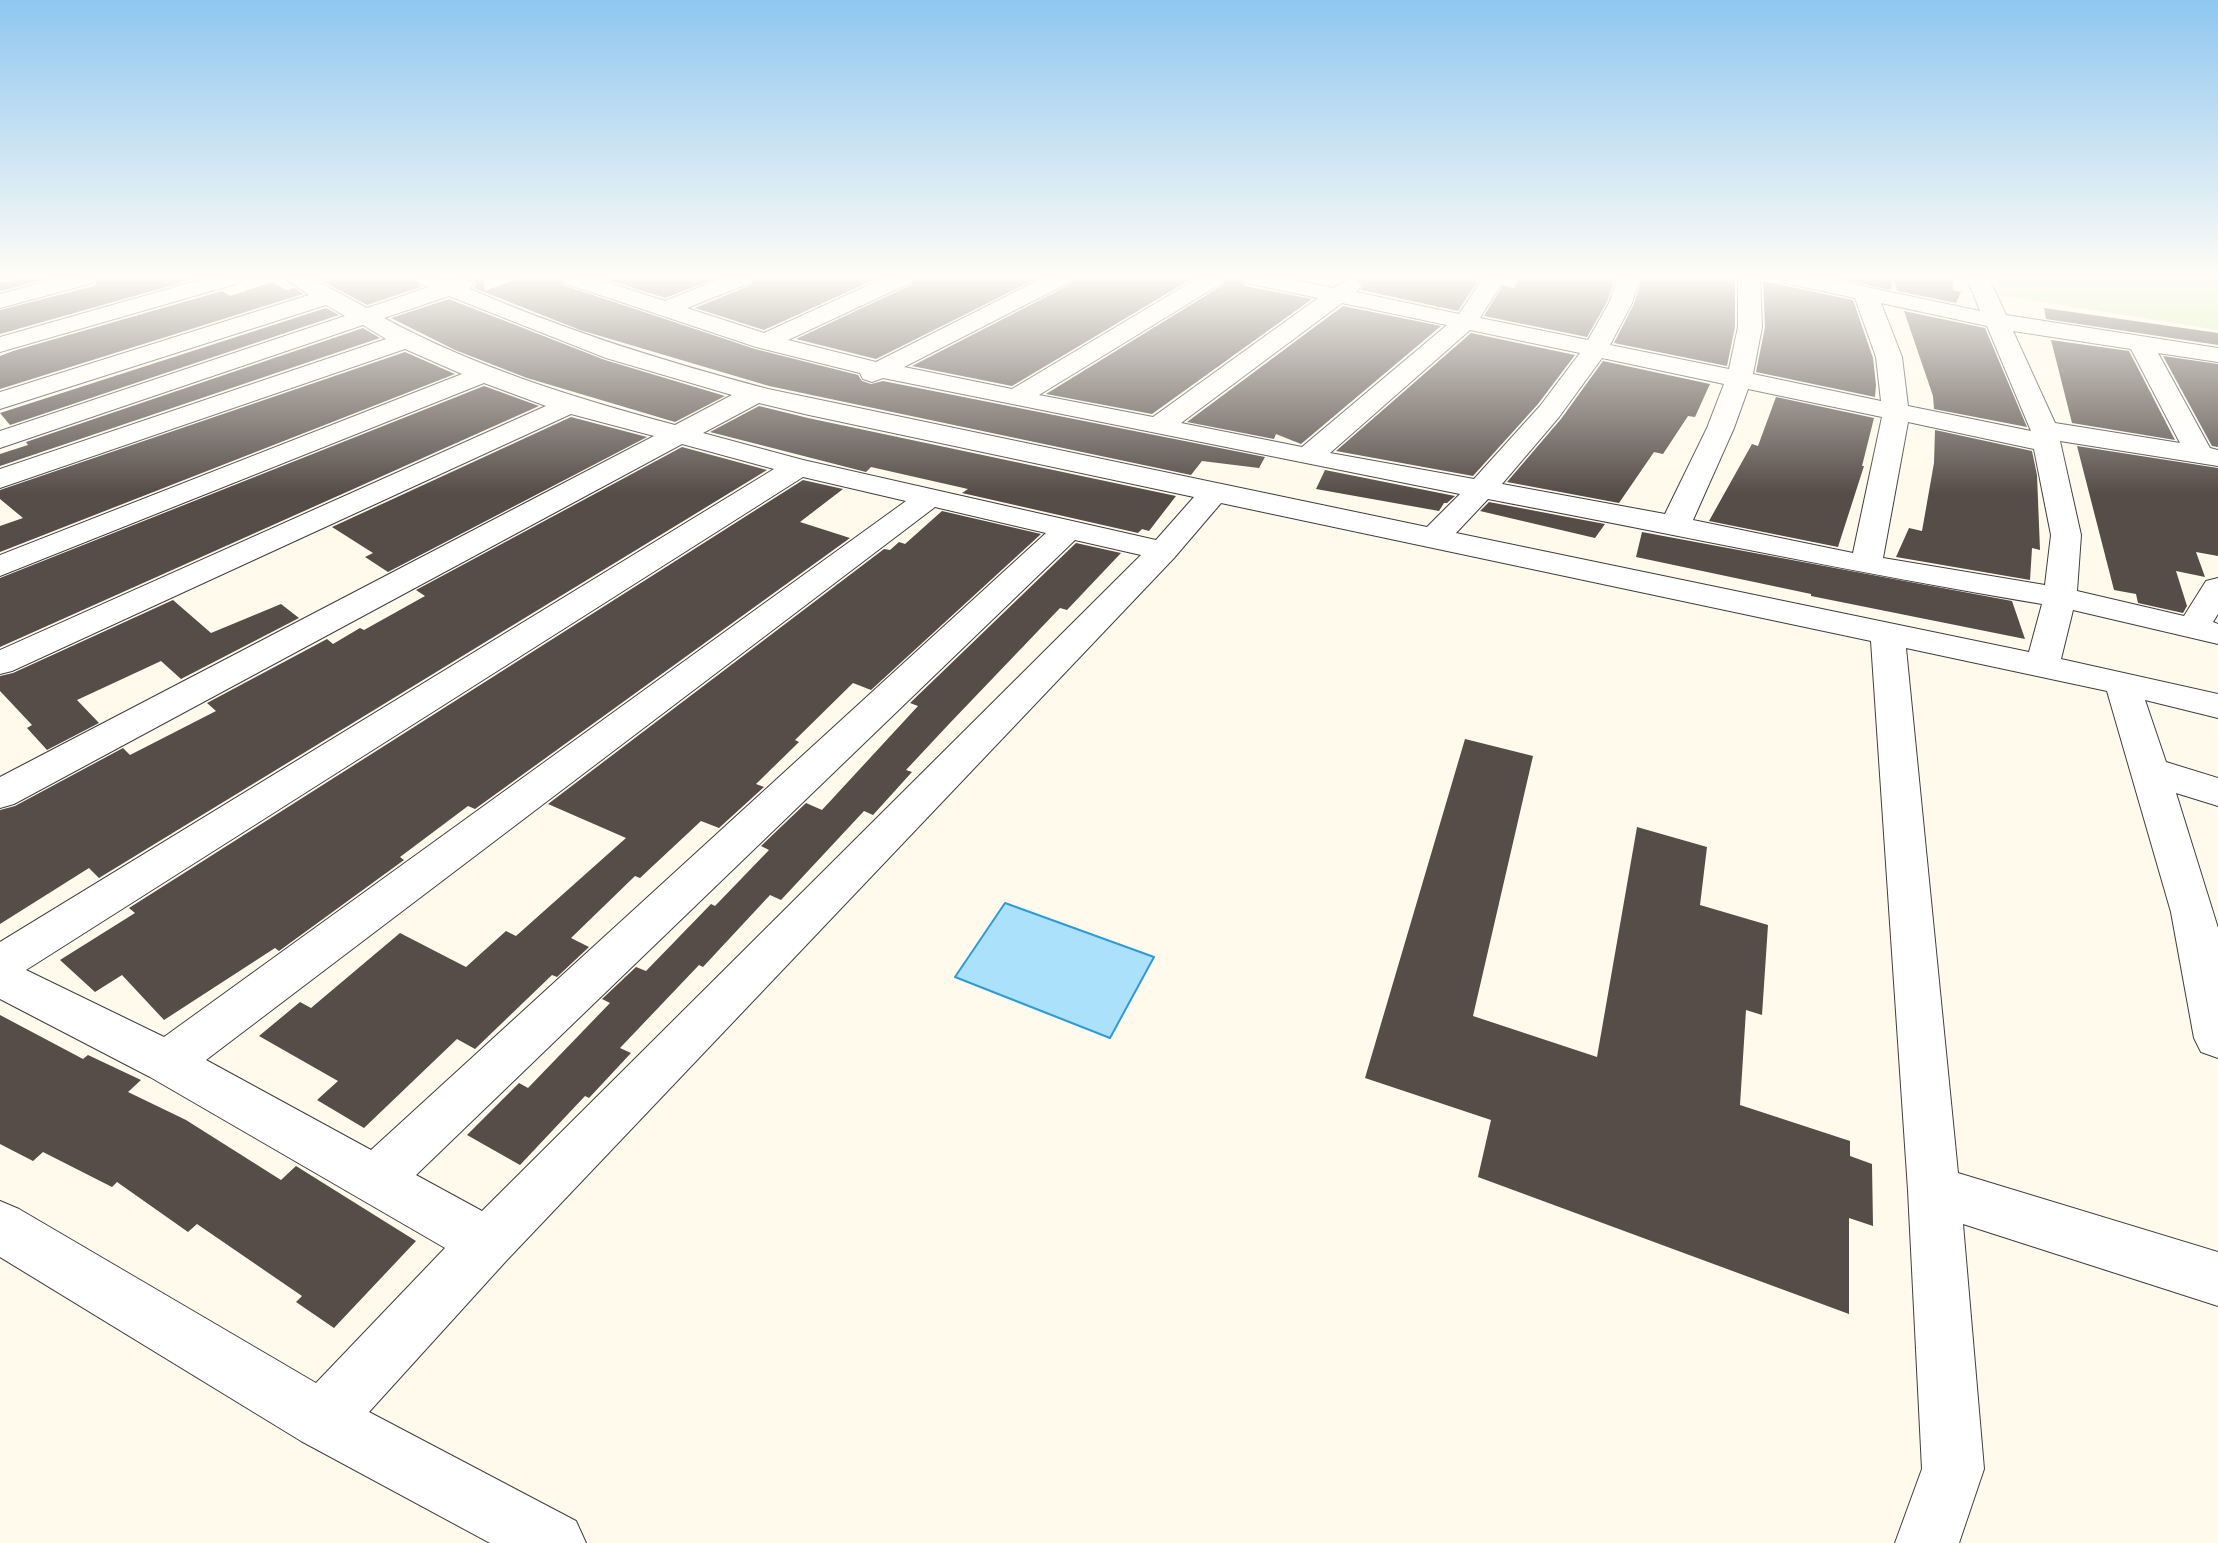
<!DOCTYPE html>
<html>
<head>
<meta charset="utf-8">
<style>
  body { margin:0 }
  canvas { display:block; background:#fffaeb }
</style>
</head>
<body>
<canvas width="2218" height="1543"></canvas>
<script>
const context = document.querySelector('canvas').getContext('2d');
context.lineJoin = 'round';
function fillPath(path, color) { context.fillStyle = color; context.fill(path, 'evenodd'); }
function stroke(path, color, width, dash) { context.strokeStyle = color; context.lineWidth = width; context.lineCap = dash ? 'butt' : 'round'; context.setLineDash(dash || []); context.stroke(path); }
const green = new Path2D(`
  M1995 278H2218V330L1998 295Z`);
const water = new Path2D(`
  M1005 903 1154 957 1110 1038 955 977Z`);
const building = new Path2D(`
  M20 278H51L0 291V283Z
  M99 278H198L0 334V310L94 286Z
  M327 278H413L421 287 367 305 320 280Z
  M468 278H483L485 291 520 278H558L563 285 755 349 858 375 862 381 871 384 883 381 1265 457 1259 468 1202 461 1191 475 769 386 580 330 474 288 476 283Z
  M602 278H717L665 298Z
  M756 278H878L764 330 695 308 751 285Z
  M916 278H1038L876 359 796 339 911 285Z
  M1074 278H1193L1012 386 912 366 1069 285Z
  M1228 278H1240L1245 286 1312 299 1152 414 1046 394 1223 285Z
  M1356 278H1463L1478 281 1458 311 1361 290 1363 285Z
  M1519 278H1615L1607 302 1587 337 1484 316 1503 285 1514 288Z
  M1642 278H1735V327L1727 366 1614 343 1634 304Z
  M1835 278H1954L1953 290 1961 292 1956 303 1897 291 1893 279 1891 290Z
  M1763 281 1853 300 1873 358 1876 385 1875 397 1756 372 1765 327Z
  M272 282 286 290 294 288 303 294 0 389V356L13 351 222 291 230 296Z
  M449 299 605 360 725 396 675 422 527 378 455 350 391 318Z
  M1343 306 1441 326 1301 444 1276 434 1274 439 1187 422Z
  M326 308 339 315 10 425 0 413Z
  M2044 308 2218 333V345L2046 319Z
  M1904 311 1985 328 2027 427 1934 409 1933 396Z
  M363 328 380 338 0 466V454L28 445 26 442Z
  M1471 333 1575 355 1538 404 1473 476 1336 451Z
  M2051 340 2129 351 2175 440 2072 423Z
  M405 352 455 374 0 552V526L23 518 0 499V490Z
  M2163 356 2218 364V447L2212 446Z
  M1603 361 1710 384 1695 417 1688 416 1663 454 1654 452 1619 503 1507 482 1561 419Z
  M484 386 539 406 0 647V578Z
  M1776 397 1874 418 1862 466H1864L1838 547 1709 521 1752 444 1758 446Z
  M759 406 808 418 1176 496 1149 531 1142 529 1138 533 962 493 968 489 871 467 866 472 710 432Z
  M571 417 647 437 388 572 365 557 373 553 332 527Z
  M1935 430 2032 451 2037 475 2040 550 2032 548 2030 580 1896 557 1909 528 1922 531 1934 463Z
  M2077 446 2218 468V556L2196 552 2205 577 2176 571 2187 606 2183 613 2138 603 2136 594 2114 590Z
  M682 447 767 470 99 878 89 868 0 924V810L15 806 123 748 130 755 216 711 207 703 327 639 333 644 360 628 364 630 425 596 416 590Z
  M1325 470 1455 496 1447 503H1444L1439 511 1316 489Z
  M803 480 843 489 800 522 850 538 475 809 468 806 400 857 404 860 279 951 275 948 164 1020 122 975 95 992 60 960 135 913 129 908Z
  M1489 502 1557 515 1605 524 1595 538 1480 511Z
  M942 511 1041 534 871 690 853 683 795 740 799 742 756 784 764 787 719 828 701 821 640 878 635 876 571 938 589 947 557 977 552 975 475 1049 457 1039 364 1128 317 1100 338 1081 259 1036 300 1002 311 1008 400 933 466 967 506 931 516 936 626 838 548 804 884 549 890 550 899 542 905 544Z
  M1642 532 2012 601 2025 639 1811 596V594L1636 557Z
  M1076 543 1121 553 1067 610 1060 608 949 724 906 770 912 772 873 815 864 811 781 900 770 895 703 967 699 965 620 1048 631 1053 589 1098 585 1096 520 1165 467 1135 519 1083 528 1088 610 1003 602 999 636 967 646 971 711 904 715 906 769 850 761 846 806 803 822 810 918 706 910 703Z
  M173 600 211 633 281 604 299 618 181 679 161 661 77 700 99 723 47 750 27 728 32 725 0 691V676L13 673Z
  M1465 739 1533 756 1473 1016 1597 1057 1637 827 1707 847 1700 905 1768 925 1762 1015 1746 1010 1740 1105 1850 1141V1156L1872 1164 1873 1226 1849 1218V1314L1478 1177 1491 1120 1365 1078Z
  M0 1015 83 1059 88 1055 141 1080 128 1092 186 1120 281 1180 296 1166 416 1241 334 1328 296 1302 302 1296 197 1224 188 1232 117 1182 112 1187 43 1152 33 1161 0 1144Z`);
const minor = new Path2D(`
  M60 278H96L93 283 0 308V294Z
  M207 278H242L239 283 0 352V337Z
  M284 278H311L367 308 429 287 419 283 416 278 451 280 464 278 473 284 470 289C566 331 666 362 768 389L1427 527 1460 494 883 378 872 382 863 379 860 373 756 347 564 283 561 278H594L665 301 723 278H753L750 283 687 308 764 333 884 278H913L910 283 788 340 876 362 1043 278H1071L1068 283 904 367 1012 389 1198 278H1225L1222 283 1039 395 1153 417 1318 298 1246 283 1243 278H1285L1333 288 1350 279 1358 281 1361 286 1356 292 1459 314 1483 278H1505L1480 318 1588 340 1609 303 1618 278H1640L1632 303 1610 345 1729 369 1738 327V278H1760L1762 327 1753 374 1881 401 1876 357 1855 298 1785 283 1782 278H1824L1980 311 1967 278H1989L2006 315 2218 348V362L2158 353 2210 448 2218 450V466L2060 441 2081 535 2077 591 2184 616 2206 581 2218 578V614L2213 622 2218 624V644L2073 610 2061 659 2218 694V718L2145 700 2166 762 2218 778V806L2176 793 2218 928V1058L2201 1052 2194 1038 2171 912 2107 691 1906 648 1958 1173 2218 1252V1306L1963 1224 1984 1469 1959 1543H1895L1922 1469 1908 1190 1871 641 1221 503 1174 558 506 1261 369 1412 576 1521 586 1543H490L301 1441 0 1257V1201L19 1209 316 1383 445 1248 150 1077 0 999V942L774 469 682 444 14 804 0 808V777L654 436 571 414 12 671 0 674V650L546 406 484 383 0 576V555L462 374 405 349 0 488V469L386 339 363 325 0 448V431L345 316 326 305 0 409V392L309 295ZM449 296 606 358 732 395 675 425C575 398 476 368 384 318ZM1342 303 1447 325 1302 447 1181 423ZM1881 303 1987 326 2031 431 1908 406 1902 357ZM1470 330 1580 353 1540 406 1474 479 1330 453ZM2013 331 2131 349 2180 443 2055 423ZM1602 358 1724 384 1707 428 1665 514 1502 484 1559 417ZM1748 389 1882 417 1853 553 1693 520 1734 428ZM759 403 809 415 1194 497 1156 540 803 460 703 433ZM1908 422 2034 449 2051 535 2045 585 1883 558ZM803 477 906 501 164 1037 26 970ZM1488 499C1673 534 1856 573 2042 604L2029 652 1456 533ZM935 507 1046 533 371 1150 206 1060ZM1075 540 1141 555 482 1211 416 1175Z`);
fillPath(green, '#d3edb2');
fillPath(water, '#abe1fb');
stroke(water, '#2c9cd9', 2);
fillPath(building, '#564c48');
stroke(minor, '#3f3f3f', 2);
fillPath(minor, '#fff');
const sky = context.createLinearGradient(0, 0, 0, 494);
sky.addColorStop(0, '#8fc6f0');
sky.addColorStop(0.56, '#fffdf6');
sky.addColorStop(1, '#fffdf600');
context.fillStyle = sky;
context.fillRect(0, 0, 2218, 494);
</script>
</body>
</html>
